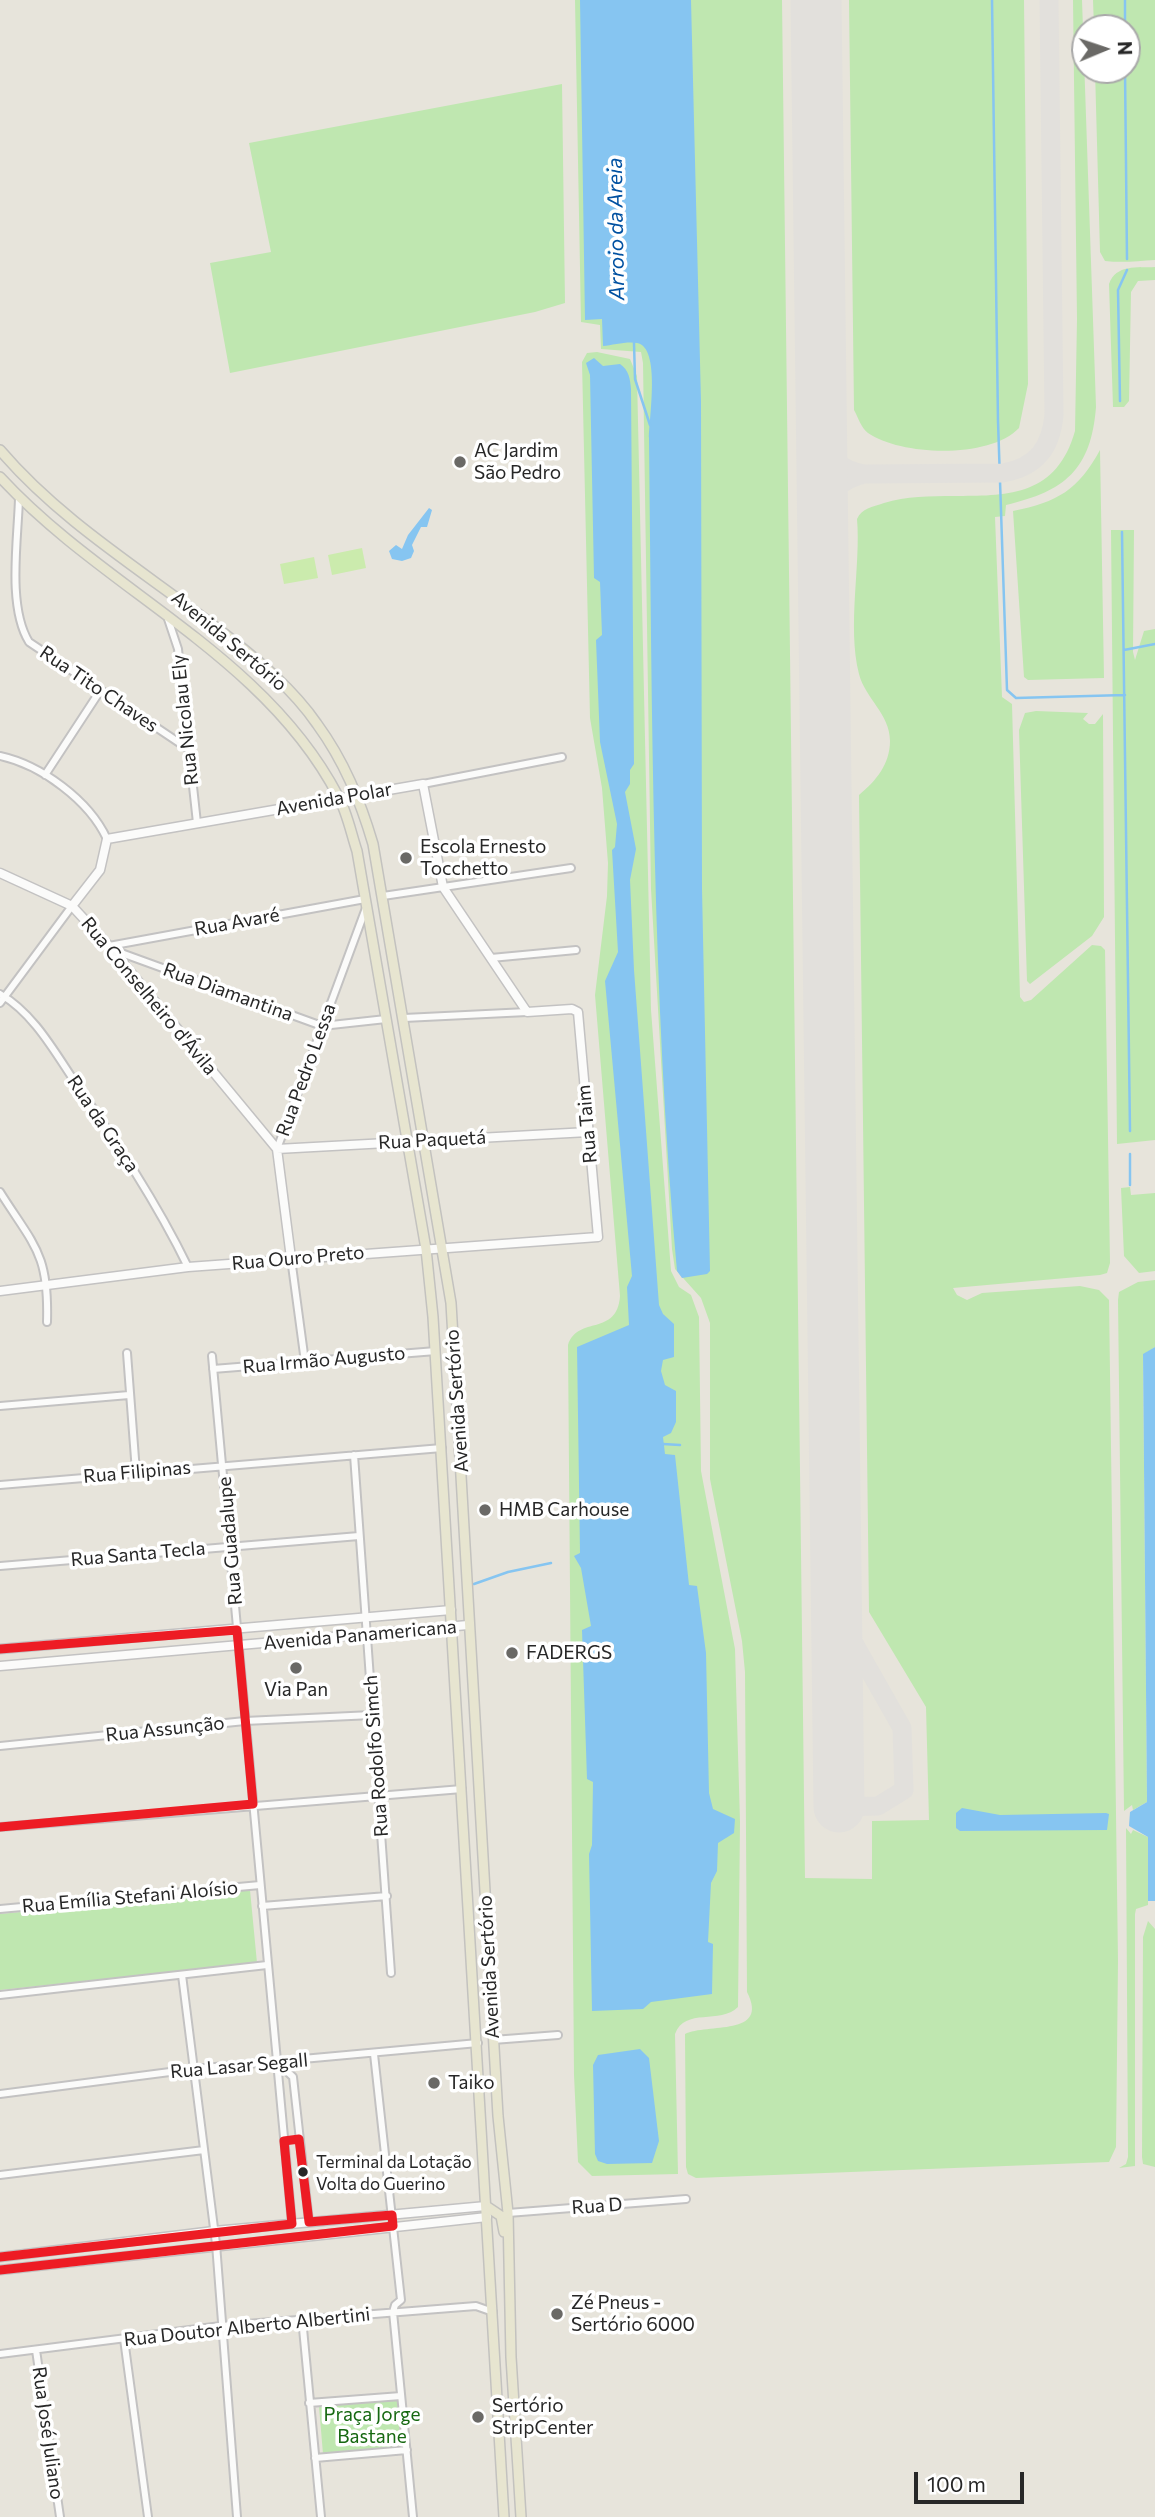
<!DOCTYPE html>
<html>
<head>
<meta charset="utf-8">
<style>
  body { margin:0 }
  #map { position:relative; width:1155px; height:2517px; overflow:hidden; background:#e7e4db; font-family:Commissioner,sans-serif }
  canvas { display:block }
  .north { position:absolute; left:1071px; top:14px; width:70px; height:70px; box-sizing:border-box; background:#fff; border:2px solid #a9a9a9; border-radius:50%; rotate:88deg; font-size:19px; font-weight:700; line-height:28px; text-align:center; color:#272727 }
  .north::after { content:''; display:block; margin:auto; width:24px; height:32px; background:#6a6966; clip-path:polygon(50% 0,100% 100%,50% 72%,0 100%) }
  .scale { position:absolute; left:914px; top:2472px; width:110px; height:32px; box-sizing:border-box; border:4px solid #272727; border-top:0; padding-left:9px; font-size:21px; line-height:24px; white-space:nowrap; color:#272727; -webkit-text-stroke:5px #fff; paint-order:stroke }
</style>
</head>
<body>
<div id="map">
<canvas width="1155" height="2517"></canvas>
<div class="north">N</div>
<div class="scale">100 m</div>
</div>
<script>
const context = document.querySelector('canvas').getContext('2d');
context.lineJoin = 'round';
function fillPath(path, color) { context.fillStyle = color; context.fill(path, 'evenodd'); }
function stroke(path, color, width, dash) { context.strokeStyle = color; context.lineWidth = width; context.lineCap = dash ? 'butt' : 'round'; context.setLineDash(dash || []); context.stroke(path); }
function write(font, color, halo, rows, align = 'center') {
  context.font = font + ' Commissioner,sans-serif'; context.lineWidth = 7; context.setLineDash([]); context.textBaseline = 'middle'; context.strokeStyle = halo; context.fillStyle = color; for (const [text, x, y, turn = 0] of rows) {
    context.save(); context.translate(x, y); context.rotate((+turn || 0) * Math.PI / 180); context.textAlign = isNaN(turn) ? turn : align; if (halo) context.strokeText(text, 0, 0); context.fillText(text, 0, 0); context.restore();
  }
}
const green = new Path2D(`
  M575 0H782L805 1878 872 1879V1821L929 1820 926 1707 869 1612 859 795C876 781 890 764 890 741 890 714 865 698 859 674 847 626 861 565 857 519 862 508 872 507 884 503 954 481 1048 527 1075 431L1077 319 1073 0H1082L1096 407C1091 470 1065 491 1006 505L1005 516 995 517 1002 697 1012 704 1020 997 1024 1002 1031 1000 1092 945 1101 946 1105 950 1110 1263 1107 1273 1100 1275 953 1288 957 1295 967 1300 982 1293 1080 1286 1099 1290 1109 1300 1118 1961 1116 2147 1109 2162 696 2178 688 2174 686 2167 685 2034C707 2023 770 2037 747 1992L745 1672 742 1641 710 1479V1323L701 1298 675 1269 672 1249 651 889 643 363 641 352 601 349 600 325 581 322Z
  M849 0H1024L1028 384 1019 428C990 459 901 456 868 433 861 428 858 417 854 410Z
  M1093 0H1155V260C1138 261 1123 263 1105 261L1100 252 1095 70H1127V28H1094Z
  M562 84 565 303 535 312 230 373 210 263 271 252 249 143Z
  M1155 267V280L1138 281 1131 292 1129 401 1124 407H1113L1109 284C1116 264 1137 268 1155 267Z
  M597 352 630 359 637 376 651 1010 671 1271 679 1287 691 1295 699 1317 701 1471 735 1649 740 1822 738 2007C720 2025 685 2007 675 2034L678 2174 592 2176 578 2162 574 2075 568 1345C578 1315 617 1337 620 1296L595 995 607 896 608 863 602 788 590 718 582 362 587 353Z
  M1100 450 1104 678 1028 680 1024 677 1013 511C1058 502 1078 490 1100 450Z
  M1111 530H1134L1133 652 1135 660 1144 631 1155 629V1140L1117 1144Z
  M1036 711 1088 713 1083 719 1089 724H1095L1103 714 1104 917 1092 936 1030 984 1027 981 1019 730 1025 713Z
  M1130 1187 1131 1195 1155 1193V1271L1139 1273 1124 1256 1121 1188Z
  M1155 1280V1347L1143 1355 1147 1802 1133 1810 1132 1805 1124 1811 1118 1300 1119 1292 1138 1282Z
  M1126 1828 1131 1834 1133 1830 1148 1837V1905L1136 1909 1135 1914V2166L1119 2168 1126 2164 1128 2157Z
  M250 1890 257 1963 0 1990V1914Z
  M1148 1921 1155 1929V2167L1143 2164 1142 2157 1143 1937Z
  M397 2400 401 2447 323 2454 319 2406Z`);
const pitch = new Path2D(`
  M362 548 366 568 332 575 328 555Z
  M314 557 318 578 284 584 280 564Z`);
const water = new Path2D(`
  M580 0H691L701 402 702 889 710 1271 707 1274 682 1278 677 1271C652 994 652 716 649 438 649 418 661 347 637 343 627 341 613 345 603 346L602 319 585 320Z
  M594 358 603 366 620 364C629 370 630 379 631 389L634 764 630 770V784L625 792 636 849 630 880 634 970 659 1305 663 1314 674 1324V1357L663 1360 661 1371 665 1385 676 1391V1422L671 1433 663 1437 665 1454 675 1455 689 1585 697 1586 706 1653 709 1793 713 1809 735 1819 734 1833 718 1843 717 1871 711 1883 708 1942 713 1944 712 1994 651 2002 643 2009 592 2011 589 1854 592 1845 593 1782 587 1779 582 1630 591 1626 581 1568 574 1556 580 1553 577 1347 629 1325 627 1287 632 1276 605 981 618 952 612 850 615 847 617 824 600 742 596 640 602 635 600 582 594 578 590 375 586 363Z
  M429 508 432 510 427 527H421L412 545 414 551 411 558 402 561 392 559 389 551 396 545 402 549 408 535Z
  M1155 1347V1901H1148V1837L1129 1826 1130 1812 1147 1802 1143 1354Z
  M962 1808 1000 1815 1106 1813 1109 1814 1107 1830 960 1831 956 1828V1813Z
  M640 2049 649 2058 659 2141 652 2163 607 2164 598 2161 595 2154 593 2065 598 2055Z`);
const stream = new Path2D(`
  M992 0 998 421 1007 690 1016 698 1125 695
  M1125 0V28
  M1125 70 1127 259
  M634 343 635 379 650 425
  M1120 401 1118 290 1127 270
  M1122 532 1130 1131
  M1124 650 1155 644
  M1130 1185V1154
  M663 1444 680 1445
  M474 1584 508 1572 551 1563`);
const taxiway = new Path2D(`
  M821 435C829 458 840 470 864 474 839 480 827 494 822 519
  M864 474 1003 473C1037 467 1051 447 1054 415L1049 0
  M835 1529 838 1607 843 1624 902 1728 904 1790 878 1806 839 1807`);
const runway = new Path2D(`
  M816 0 839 1807`);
const street = new Path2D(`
  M19 498C18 539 7 606 29 642L187 748
  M168 619 178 649 197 823
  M0 756C41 765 89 800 107 839
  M45 775 100 691
  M423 784 562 757
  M383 896 571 868
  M109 946 365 899
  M113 950 322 1026 386 1019
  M491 958 576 950
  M0 994C32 1012 53 1049 73 1079 115 1140 156 1201 188 1267
  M0 1003 72 906
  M404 1018 527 1012
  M277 1149 366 908
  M0 1192C34 1246 49 1253 47 1322
  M291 1258 305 1362
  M127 1353 136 1472
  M212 1356 292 2224
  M213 1369 436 1351
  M0 1406 129 1395
  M354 1455 391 1973
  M0 1485 442 1448
  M0 1566 359 1536
  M0 1746 245 1721 372 1715
  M0 1827 462 1789
  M262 1906 387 1896
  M0 1909 260 1885
  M182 1975 216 2244 237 2517
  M0 1995 267 1965
  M493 2040 558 2035
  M374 2054 401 2300 395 2305 393 2312 413 2517
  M276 2061 293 2077 309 2222
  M0 2094 193 2069 478 2043
  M0 2175 204 2150
  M508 2213 686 2199
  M302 2318 321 2517
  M124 2339 148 2517
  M36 2350 60 2517
  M0 2354 221 2326 476 2306 493 2312
  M309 2403 401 2396
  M315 2458 407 2450`);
const secondary = new Path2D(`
  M0 873 72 906 109 946 277 1149
  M277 1149 588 1132
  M277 1149 291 1258
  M0 1291 188 1267 598 1237 578 1012 572 1009 527 1012 443 887 423 784 107 839 100 870 72 906
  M0 1649 451 1610
  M0 1666 468 1625
  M0 2257 214 2231 486 2206
  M0 2270 487 2217`);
const primary = new Path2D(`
  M0 450C63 524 150 575 226 635 259 661 293 689 317 724 344 761 360 800 373 844L451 1303 498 2116 508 2213 511 2357 521 2517
  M0 477C105 591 264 654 338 796 347 812 351 833 357 851L426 1249 433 1317 504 2517
  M486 2206 501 2216 504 2232`);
const bus1 = new Path2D(`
  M0 1649 237 1630 253 1804 0 1827
  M0 2257 292 2224 284 2141 299 2139 309 2222 392 2215 393 2226 0 2270`);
const markers = [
  [460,462,7,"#6a6966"],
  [406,858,7,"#6a6966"],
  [485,1510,7,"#6a6966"],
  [512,1653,7,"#6a6966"],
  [296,1668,7,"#6a6966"],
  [434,2083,7,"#6a6966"],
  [303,2172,6,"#272727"],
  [557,2314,7,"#6a6966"],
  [478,2417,7,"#6a6966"]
];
const busNames = [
  ["Terminal da Lotação",316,2162],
  ["Volta do Guerino",316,2184]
];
const poiNames = [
  ["AC Jardim",474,451],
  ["São Pedro",474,473],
  ["Escola Ernesto",420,847],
  ["Tocchetto",420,869],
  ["HMB Carhouse",499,1510],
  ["FADERGS",526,1653],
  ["Via Pan",296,1690,"center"],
  ["Taiko",448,2083],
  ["Zé Pneus -",571,2303],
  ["Sertório 6000",571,2325],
  ["Sertório",492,2406],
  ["StripCenter",492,2428]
];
const streetNames = [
  ["Avenida Sertório",229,641,40],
  ["Rua Tito Chaves",99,689,34],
  ["Rua Nicolau Ely",185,720,-96],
  ["Avenida Polar",334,799,-10],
  ["Rua Avaré",237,922,-10],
  ["Rua Diamantina",228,992,20],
  ["Rua Conselheiro d'Ávila",149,996,50],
  ["Rua Pedro Lessa",306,1070,-70],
  ["Rua da Graça",103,1124,56],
  ["Rua Taim",587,1124,-95],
  ["Rua Paquetá",432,1140,-3],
  ["Rua Ouro Preto",298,1258,-5],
  ["Rua Irmão Augusto",324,1360,-5],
  ["Avenida Sertório",457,1401,-94],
  ["Rua Filipinas",137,1472,-5],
  ["Rua Guadalupe",230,1541,-95],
  ["Rua Santa Tecla",138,1554,-5],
  ["Avenida Panamericana",360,1635,-5],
  ["Rua Assunção",165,1729,-6],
  ["Rua Rodolfo Simch",376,1756,-94],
  ["Rua Emília Stefani Aloísio",130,1897,-5],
  ["Avenida Sertório",489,1967,-93],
  ["Rua Lasar Segall",239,2066,-5],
  ["Rua D",597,2206,-4],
  ["Rua Doutor Alberto Albertini",247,2327,-6],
  ["Rua José Juliano",48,2433,82]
];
const parkNames = [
  ["Praça Jorge",372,2415],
  ["Bastane",372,2437]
];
const waterNames = [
  ["Arroio da Areia",616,229,-91]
];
fillPath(green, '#bfe7b0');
fillPath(pitch, '#cbebad');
fillPath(water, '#86c5f1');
stroke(stream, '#86c5f1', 2.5);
stroke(taxiway, '#e2e0dc', 19);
stroke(runway, '#e2e0dc', 51);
stroke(street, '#c3c2c2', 10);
stroke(secondary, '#c3c2c2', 11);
stroke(primary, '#c3c2bf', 12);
stroke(street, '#fbfbfa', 6);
stroke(secondary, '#fbfbfa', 8);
stroke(primary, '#e7e5d0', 9);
stroke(bus1, '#ed1c24', 9);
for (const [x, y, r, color] of markers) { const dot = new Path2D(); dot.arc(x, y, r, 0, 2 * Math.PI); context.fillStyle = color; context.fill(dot); stroke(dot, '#fff', 2.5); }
write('17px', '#272727', '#fff', busNames, 'left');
write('19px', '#272727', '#fff', poiNames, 'left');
write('19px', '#272727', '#fff', streetNames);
write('19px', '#176912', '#fff', parkNames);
write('italic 21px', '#0151a1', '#fff', waterNames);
</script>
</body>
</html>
